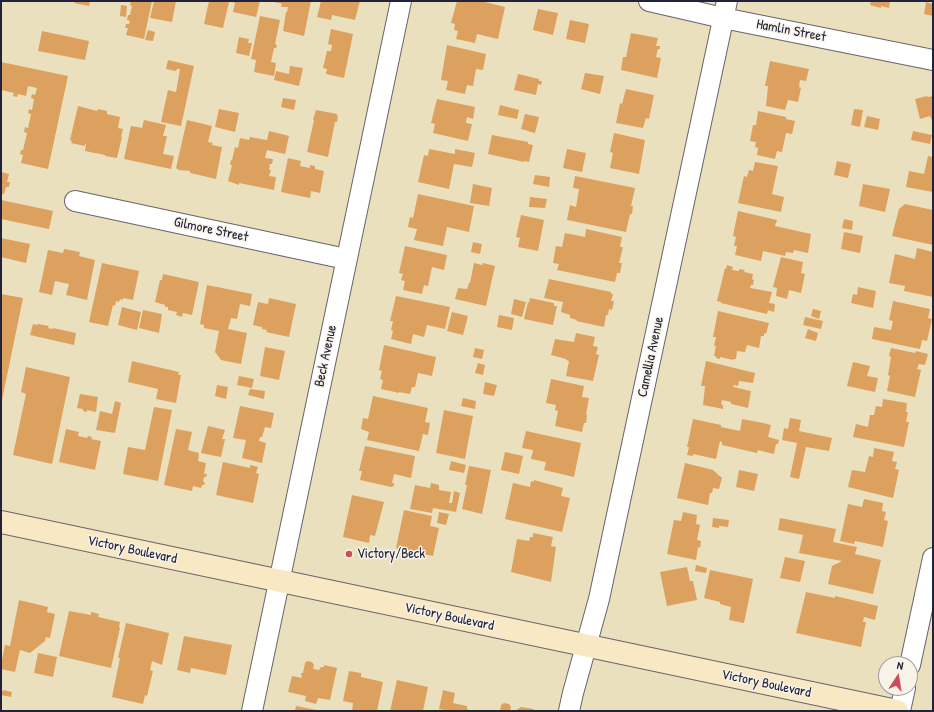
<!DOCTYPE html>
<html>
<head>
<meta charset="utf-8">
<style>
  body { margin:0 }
  #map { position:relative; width:934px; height:712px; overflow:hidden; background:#eae0bd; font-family:"Patrick Hand",sans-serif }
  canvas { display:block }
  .frame { position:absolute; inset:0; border:2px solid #22223b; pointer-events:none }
  .north { position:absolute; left:878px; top:656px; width:40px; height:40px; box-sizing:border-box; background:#f7f3e8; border:1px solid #a29fa3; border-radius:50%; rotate:12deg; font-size:11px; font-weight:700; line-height:16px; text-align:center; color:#22223b }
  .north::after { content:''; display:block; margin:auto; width:14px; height:18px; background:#d1495b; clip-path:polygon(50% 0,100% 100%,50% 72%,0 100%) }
</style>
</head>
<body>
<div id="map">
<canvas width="934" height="712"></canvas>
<div class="frame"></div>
<div class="north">N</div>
</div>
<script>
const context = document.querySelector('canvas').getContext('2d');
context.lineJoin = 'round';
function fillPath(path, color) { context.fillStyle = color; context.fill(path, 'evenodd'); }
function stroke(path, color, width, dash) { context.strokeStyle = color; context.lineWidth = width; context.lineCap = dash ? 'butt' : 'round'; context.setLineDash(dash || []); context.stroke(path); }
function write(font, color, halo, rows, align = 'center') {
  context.font = font + ' "Patrick Hand",sans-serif'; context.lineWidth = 3; context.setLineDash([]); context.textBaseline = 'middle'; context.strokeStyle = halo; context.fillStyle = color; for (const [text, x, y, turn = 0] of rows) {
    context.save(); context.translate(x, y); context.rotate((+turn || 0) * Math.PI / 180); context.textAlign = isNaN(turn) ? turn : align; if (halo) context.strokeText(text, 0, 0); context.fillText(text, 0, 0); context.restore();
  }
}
const building = new Path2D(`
  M75 1H90L89 6 74 3Z
  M131 1H152L144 39 126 35 128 28H125L126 24H129L130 21 127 20 128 15H130L132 6 130 5Z
  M154 1H176L172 22 150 18Z
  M209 1 229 2 223 28 204 24Z
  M229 1H260L256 17 233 12 235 3Z
  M270 1H311L304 36 283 31 286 12H287L288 7H281L282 4Z
  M321 1H360L355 20 332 15 331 20 317 17Z
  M457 1H481L505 7 498 39 477 34 475 43 456 39 458 31 454 30 455 24 451 23Z
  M871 1H890L889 8 881 6V8L870 5Z
  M926 2 933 4V16L924 14Z
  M121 5 127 6 126 17 120 16Z
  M538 9 558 13 553 35 533 30Z
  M260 16 280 20 275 44 277 45 276 48H274L271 62 276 63 274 76 254 72 256 60 251 59Z
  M570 20 589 24 585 43 566 39Z
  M331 29 353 34 344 78 326 74 327 69 323 68 327 51H331L332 45 328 44Z
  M148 30 155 32 153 41 145 40Z
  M42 31 89 41 85 60 38 51Z
  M631 33 658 38 656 46H660V49H658L656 57 661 58 657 78 621 70 623 57H626Z
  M239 37 249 39 248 43H252L249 56 236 53Z
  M447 45 486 54 483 70 476 69 473 86 467 85 465 94 446 90 448 81 441 80Z
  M168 60 194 66 181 126 161 122 168 90 176 92 180 69H177L176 71 166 69Z
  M770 61 809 69 806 81 800 80 799 87 801 88 798 102 788 100 785 110 766 106 768 86H765Z
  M1 62 68 76 48 169 21 163 23 155 20 154 21 150H23L27 133 24 132 25 127 28 128 31 114 28 113 29 109 32 110 34 99 31 98 32 94 35 95 37 88 28 86 26 96 18 94 17 97 13 96 14 93 1 90Z
  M290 66 303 68 299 86 274 80 276 71 289 74Z
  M585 73 604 76 600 94 581 89Z
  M518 74 539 79V81H542L541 85 538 84 536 95 514 90Z
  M626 89 654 95 649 119 646 118 643 128 616 123 620 103 622 104Z
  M927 96 928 97 933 96V123L930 116 920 119 915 99Z
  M283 98 296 100 294 110 281 107Z
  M437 99 475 107 473 119 467 117 466 123 472 124 468 141 433 133 435 124 431 123Z
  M500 105 519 110 517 119 498 115Z
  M78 106 97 111 98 109 107 111V114L120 117 118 128 123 129 121 137H122L117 158 105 156V155L85 151 86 144H85V146L71 143 72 141 70 140Z
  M219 109 239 113 235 132 215 127Z
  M854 109 863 110 860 127 851 125Z
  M316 110 337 114V116H338L337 122H335L328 157 307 152 314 120H313Z
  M758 111 786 117V119L795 121 792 134 786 133 782 152 777 151 775 159 757 155 758 148 755 147 756 142 750 141 753 125H756Z
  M525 114 539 117 535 133 521 129Z
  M867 116 880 119 878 130 864 127Z
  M144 120 166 125 163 136H167L163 154 174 156 171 169 124 159 131 126 142 128Z
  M187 120 212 126 208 142 213 143 212 145 222 147 216 179 190 173V171L179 170 176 168Z
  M269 131 289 136 285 154 267 150 265 158 273 159 272 164H270L269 170H271L269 176 276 177 274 190 239 183V185L228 181 232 165H230L231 160H232L235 147 238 148 240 138 249 140 250 137 267 140Z
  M913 131 932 135 930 144 911 140Z
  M614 133 645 140 639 174 610 168 613 153 610 152Z
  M492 135 528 142V144L533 145 529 162 524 161V162L488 154Z
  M429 149 455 154V149L475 153 472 167 454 164 449 189 418 182 424 155 428 156Z
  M567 149 586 153 582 172 563 168Z
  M928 156 933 157V192L906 187 909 171 924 174Z
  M288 158 301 161 300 166 310 168V165L315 166V169L324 171 320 193 311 191 310 198 281 192Z
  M837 161 851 164 848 178 834 175Z
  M755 162 778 166 772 194 784 197 781 212 738 203 744 176 747 177 749 170 753 171Z
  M1 172 9 174 7 182H10L9 187H6L4 194H1Z
  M535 175 550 177 549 187 533 184Z
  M575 176 635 188 631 206H633L632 214H630L626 232 567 220 570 205 576 207 579 189 573 188Z
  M473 184 492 188 489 206 470 203Z
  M863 184 890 189 885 212 859 206Z
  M418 194 474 206 469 232 447 227 443 246 414 240 417 229 408 227 410 217 413 218Z
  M530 197 547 199 545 208 529 207Z
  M1 200 53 211 49 229 1 219Z
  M905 204 933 210V245L892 236 899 209Z
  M738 211 777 220 775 226 811 234 808 253 794 250 793 253 786 252 785 256 763 251 761 261 735 255 737 246H734L736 237 733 236Z
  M521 215 544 220 538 251 518 247 520 238 516 237Z
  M844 219 853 221 852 230 842 228Z
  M586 229 622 237 620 247H623L619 263H622L620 273H617L615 282 557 270 559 264 553 263 556 246 562 247 565 233 585 237Z
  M844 232 863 236 860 253 841 249Z
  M1 238 30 244 26 263 1 257Z
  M473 242 482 244 480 254 471 252Z
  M405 246 447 255 444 270 432 267 428 286 424 285 422 294 403 290 405 281 401 280 403 274 399 273Z
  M917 248 933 252V297L904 291 905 286 889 283 895 254 915 259Z
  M64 249 80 252 79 256 95 260 87 300 66 295 69 284 55 281 52 295 39 292 48 250 63 253Z
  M781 257 803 262 801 273 805 274 801 293 789 290 787 299 776 296 777 288 773 287Z
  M102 263 139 271 133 300 123 298V300L120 299 119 302 116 301 115 306 113 305 108 326 89 322Z
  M474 263 482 265 483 263 495 266 486 306 455 299 458 288 467 289 469 283H470Z
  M727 265 733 267 732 270 739 271V269L745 270 744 272 753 274 752 279 754 280 753 285H751L750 288 772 292 769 303 775 304 774 312 768 310 767 314 721 303V302L717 301 725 268 726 269Z
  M163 274 199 282 192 315 183 313 182 317 176 315 177 312 168 310V307H165V305L155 302 160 280H162Z
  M549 279 611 292V294H613L611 301H614L612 310 609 309 608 315H606L604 327 576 321 577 320 570 318V315L561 312 563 302 544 298Z
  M207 285 252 294 250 306 240 304 237 319 231 318 228 329 247 333 241 364 221 360 215 352 219 331 204 328V325L200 324Z
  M858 287 876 291 873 308 851 303 853 294 857 295Z
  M1 294 23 298 2 400H1Z
  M396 296 450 307 445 329 427 325 424 337 413 334 411 344 391 339 393 331 391 330 393 321H390Z
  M269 298 296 304 289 337 266 332 267 330 262 329V327L253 325 258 302 268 304Z
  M530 298 554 303V306H557L553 325 524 319 528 302 529 303Z
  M514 299 526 302 522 317 511 314Z
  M893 301 930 309 928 318 932 319 927 341 922 340 920 349 872 339 874 327 891 330 893 321 889 320Z
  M122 307 141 312 137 330 118 325Z
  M813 309 821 311 819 319 811 316Z
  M143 310 162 314 159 333 139 328Z
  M718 311 769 323 766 334 764 333V336H761L759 348 747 345 745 352 737 351 736 359H733V360L720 357V359L716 358V356H714L716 346H714L716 337H713Z
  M452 312 468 316 463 335 447 331Z
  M499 315 514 318 512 330 497 327Z
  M805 317 823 321 821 329 803 325Z
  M33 324 37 325 38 324 49 326 48 328 53 329V328L76 333 74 345 30 335Z
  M808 329 818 333 816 341 805 338Z
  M576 333 595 337 593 346 598 347 596 354 599 355 593 381 566 376 569 361 566 360V359L551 355 555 339 574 342Z
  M384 345 436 357 432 376 418 373 415 387H412L410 394 399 392V393L381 389 383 380 380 379 382 371 379 370Z
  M265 347 285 351 279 380 260 376Z
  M475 348 484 350 482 359 473 357Z
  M891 348 915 353 916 351 928 354 925 365 919 364 917 369 921 370 915 397 887 391 890 376 888 375 891 357 889 356Z
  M132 361 179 372 178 375H181L176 403 156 399 158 389 128 382Z
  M706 361 755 373 753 383 739 381 738 386 734 385 733 387 751 391 748 408 731 404V402L722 400 721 404 723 405V409L703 405 705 386H701Z
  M853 362 870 366 867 376 878 378 875 392 847 386Z
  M478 363 485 365 483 375 475 373Z
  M26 367 70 377 52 464 13 455 26 394 21 392Z
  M239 376 254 379 252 388 237 385Z
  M551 379 584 386 582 397 589 398 586 414 587 415 586 423H584L582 432 555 426 558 411 555 410 556 405 546 403Z
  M485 382 497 385 494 396 483 394Z
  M217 385 228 387 226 399 215 396Z
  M250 389 265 391 264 399 248 395Z
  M80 394 98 397 96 412 87 410V412L83 411V409L77 408Z
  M373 396 428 408 425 422 430 423 428 435 423 434 419 451 367 440 369 432 361 429 363 418 368 419Z
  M463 398 476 401 475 409 461 406Z
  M883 399 907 403 906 412H908L906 422H909L904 447 853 437 856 424 868 427 870 415H874L876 406 882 407Z
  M115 401 121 403 115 433 96 430 100 411 112 414Z
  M240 406 274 413 271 428 265 427 262 437H260L259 441 266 443 262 463 242 458 246 440 233 438Z
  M154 407 172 410 158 481 123 474 128 447 145 450Z
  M444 410 473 416 465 459 436 453Z
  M790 418 801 420 799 431 832 438 829 451 806 447 799 479 790 477 797 443 782 440 784 428 788 429Z
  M693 419 721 425V427L740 431 742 419 763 423 771 425 768 437 779 440 778 444H776L774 454 758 450 757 453 722 445V442L720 441 716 459 693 454V456L687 455 689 447H687Z
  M208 426 225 430 222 439H225L221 457 201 453Z
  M66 429 79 432 78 436 87 438 88 436 92 437 91 439 101 441 95 470 59 462Z
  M176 429 192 432 188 450 199 453 198 461 206 463 204 474H207L206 477H204L203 482H205L204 485H202L201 488 193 486 192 491 164 485Z
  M526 431 581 443 574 477 544 470 546 462 531 459 533 450 522 448Z
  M365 446 415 456 411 478 394 474 392 483H394V486L391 487 360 480 362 471H359Z
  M874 448 894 452 892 461 897 462 895 469 899 470 893 498 848 487 852 470 865 472 869 456 873 457Z
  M505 452 523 456 519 474 501 470Z
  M451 461 466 465 464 473 449 470Z
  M223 462 250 468V465L258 467 256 473 259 474 253 503 216 495Z
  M685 463 713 470 722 478 719 489 713 488 712 493H710L708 505 677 498Z
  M469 466 491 470 482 514 462 509 467 485H465Z
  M739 470 758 474 754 491 736 487Z
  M534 480 563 488 561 496 570 498 562 532 505 519 513 483 530 487 531 481 534 482Z
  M431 483 439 485V490L451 492 449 503H452L454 491 460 493 456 512 433 508 432 513 410 509 415 485 430 488Z
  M352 495 384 502 375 536 370 535 369 543 343 537Z
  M864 499 883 503 882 511 886 512 884 520 888 521 883 547 855 541 854 544 840 541 848 504 862 507Z
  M404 510 432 516 430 526 439 528 433 556 396 548Z
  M439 512 449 514 446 525 437 523Z
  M683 512 697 515 696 524 700 525 697 540 701 541 700 548 698 547 696 560 667 554 674 520 681 521Z
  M713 518 729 520 728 527 719 526V528L712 527Z
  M780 518 836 529 833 542 857 547 855 554 881 560 873 594 828 584 832 566 842 561 799 553 803 535 778 530Z
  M533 533 553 537 551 546 556 547 551 582 511 572 517 539 529 541 530 537H533Z
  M785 557 805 561 800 582 780 578Z
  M696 565 707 568 706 573 695 571Z
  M687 567 690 581H693L697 600 667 606 660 572Z
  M710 570 753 579 744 623 729 620 731 607 720 604V602L704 598Z
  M806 592 835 598V596L878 606 875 620 864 617 863 622H866L861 647 796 633Z
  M19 600 48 607 47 612 55 614 50 638 46 637 45 641 30 653 20 650 15 672 1 669V665L5 645 10 646Z
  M69 611 91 615V612L99 614 98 617 120 622 119 627 120 628 111 668 59 656Z
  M126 623 169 633 162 665 152 661 150 670 153 671 147 696 145 695 143 704 112 697 120 658H118Z
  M184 636 232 645 226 675 191 668 190 673 177 670Z
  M38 653 57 657 53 677 34 673Z
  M307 661 312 662 314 665 313 669 319 670 321 667H324V665L337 668 330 700 318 698 316 704 305 701 306 696 288 692 292 676 302 678 301 673H303L305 663Z
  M349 671 361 673V677L383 682 377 711H352L353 703 343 701Z
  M397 680 428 687 423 711H390Z
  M3 690 12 692 11 697 1 695Z
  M443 690 455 693 453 703 467 706V709L472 711H443L444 710 439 709Z
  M504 703 509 704 511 707 510 711H500L501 705Z
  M296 706 317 710V711H295Z
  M521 707 534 709V711H515Z`);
const street = new Path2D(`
  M649 1 723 18 933 60
  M75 201 346 259
  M910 665 933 558
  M252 711 401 1
  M569 711 573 693 599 599 727 1
  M900 711 905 688`);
const secondary = new Path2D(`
  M1 522 897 711`);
const markers = [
  [349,554,4,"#d1495b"]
];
const streetNames = [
  ["Hamlin Street",791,31,11],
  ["Gilmore Street",211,230,12],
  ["Beck Avenue",326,356,-78],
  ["Camellia Avenue",651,357,-78],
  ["Victory Boulevard",132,550,12],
  ["Victory Boulevard",449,617,12],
  ["Victory Boulevard",766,684,12]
];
const poiNames = [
  ["Victory/Beck",357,554]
];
fillPath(building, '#dda15f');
stroke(street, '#686468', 22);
stroke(secondary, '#686468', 24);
stroke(street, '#fff', 20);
stroke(secondary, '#f8e8c3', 22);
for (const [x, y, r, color] of markers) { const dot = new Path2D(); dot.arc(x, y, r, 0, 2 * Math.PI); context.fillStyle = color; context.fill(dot); stroke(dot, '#f7f3e8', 1.5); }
write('14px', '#22223b', '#f7f3e8', streetNames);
write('14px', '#22223b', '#f7f3e8', poiNames, 'left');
</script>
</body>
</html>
